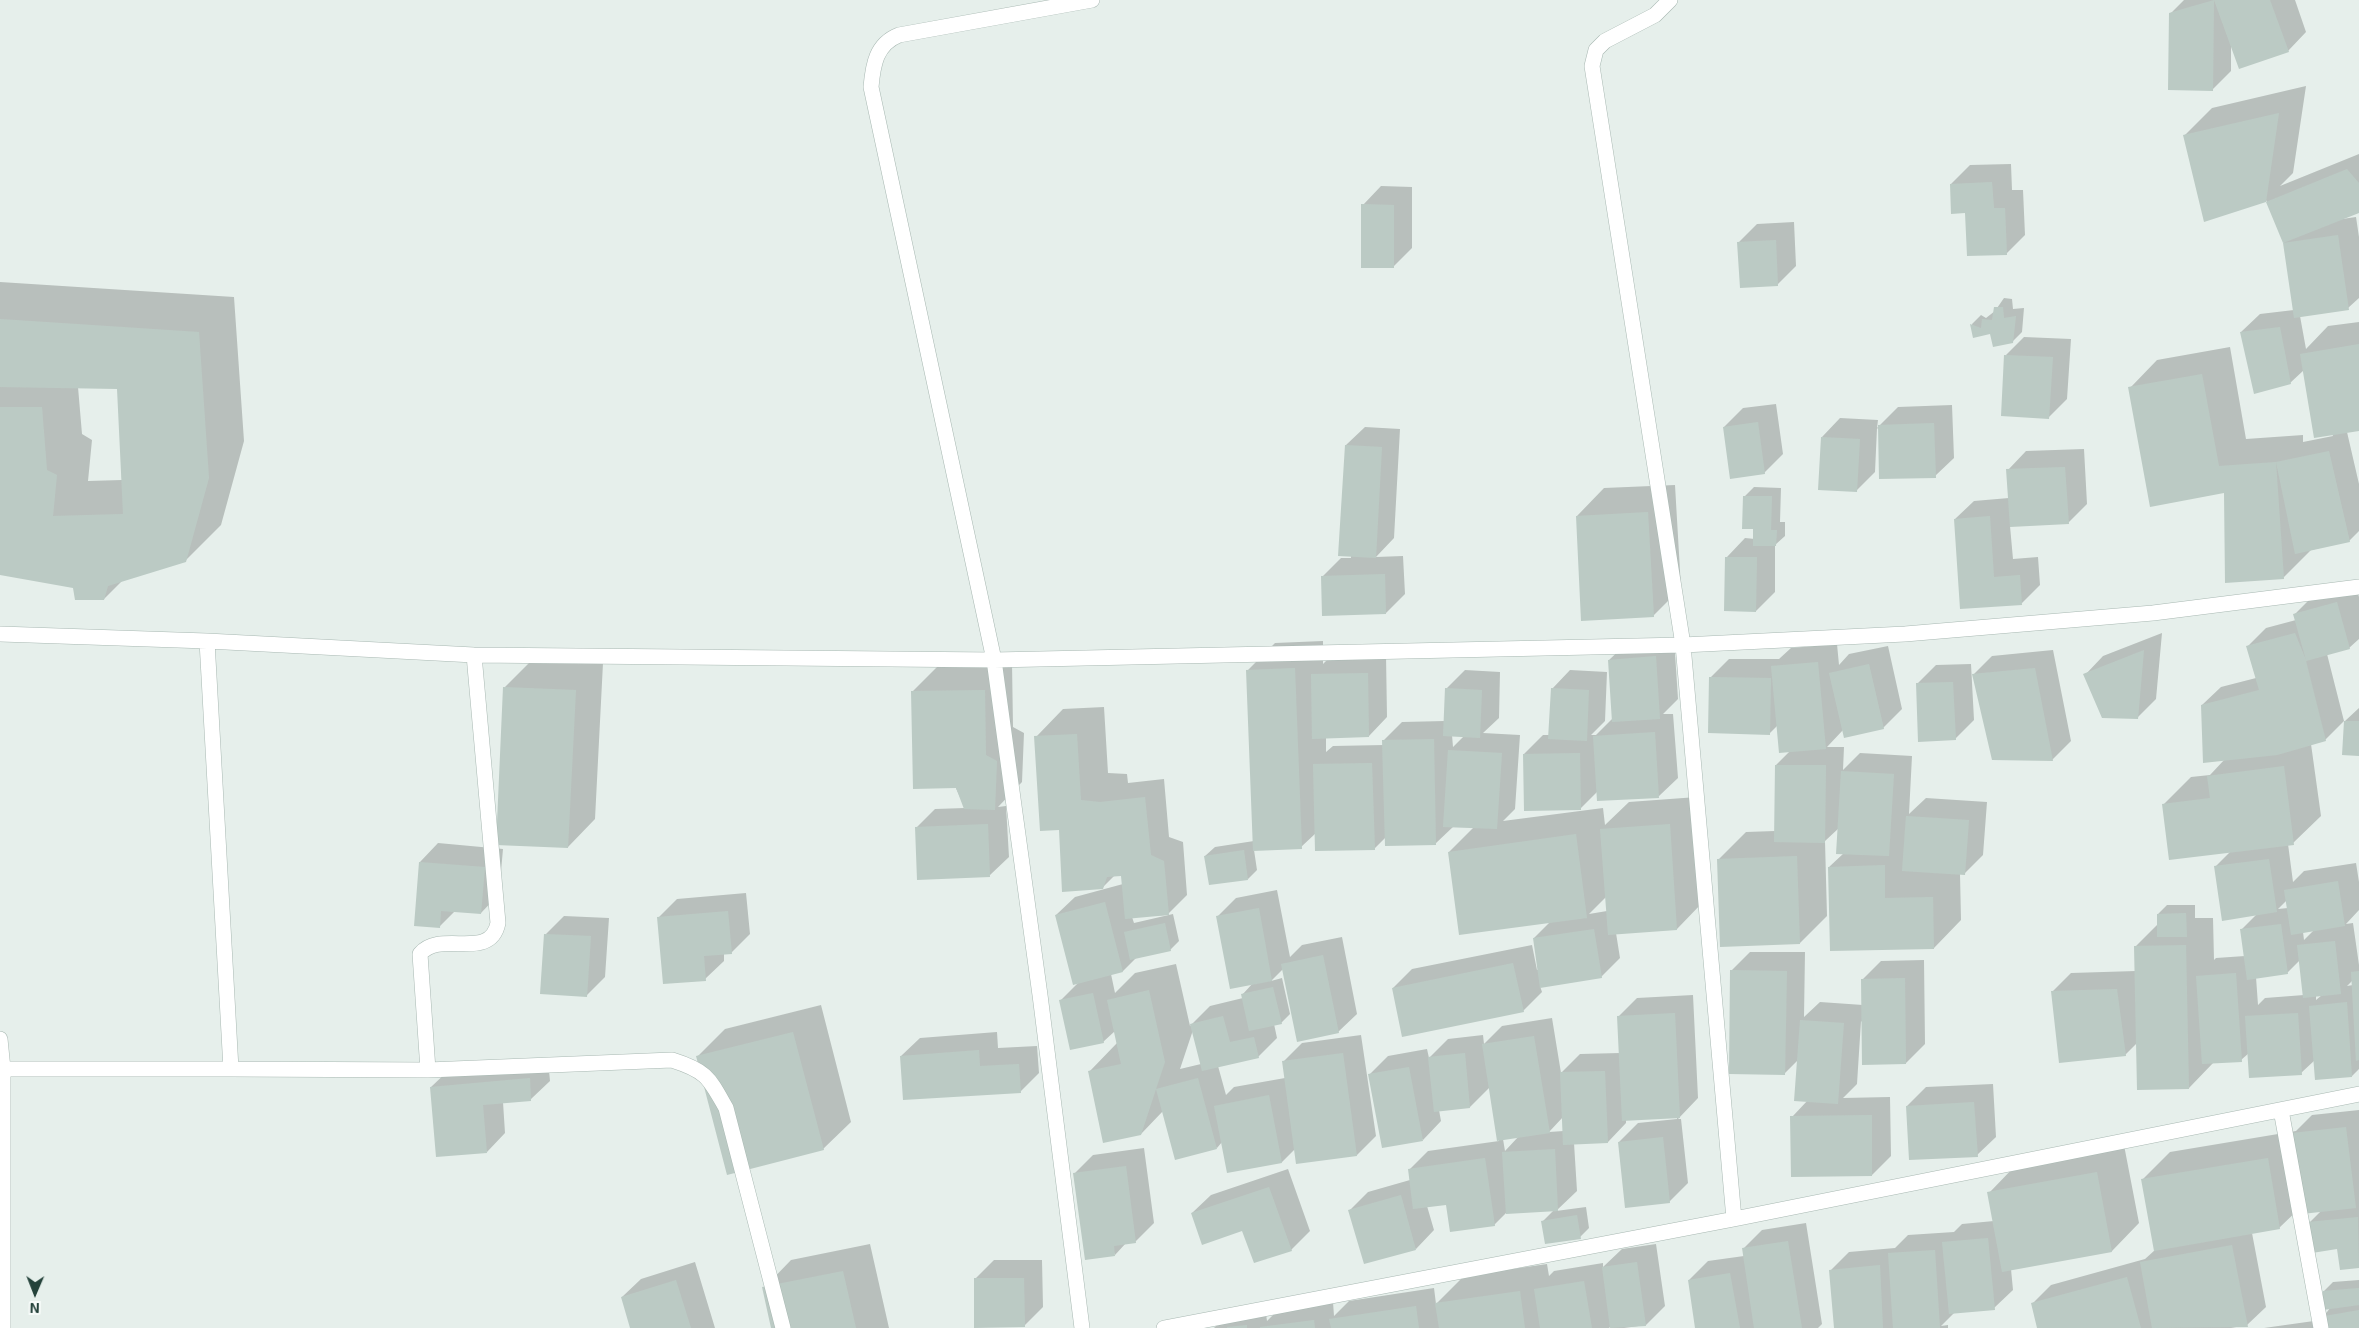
<!DOCTYPE html>
<html>
<head>
<meta charset="utf-8">
<style>
  body { margin:0 }
  #map { position:relative; width:2359px; height:1328px; overflow:hidden; background:#e6efeb; font-family:"Exo 2",sans-serif }
  canvas { display:block }
  .north { position:absolute; left:10px; top:1268px; width:50px; height:50px; -webkit-text-stroke:4px #f7fbf9; paint-order:stroke; rotate:181deg; font-size:14px; font-weight:700; line-height:20px; text-align:center; color:#24423a }
  .north::after { content:''; display:block; margin:auto; width:18px; height:22px; background:#24423a; clip-path:polygon(50% 0,100% 100%,50% 72%,0 100%) }
</style>
</head>
<body>
<div id="map">
<canvas width="2359" height="1328"></canvas>
<div class="north">N</div>
</div>
<script>
const context = document.querySelector('canvas').getContext('2d');
context.lineJoin = 'round';
function fillPath(path, color) { context.fillStyle = color; context.fill(path, 'evenodd'); }
function stroke(path, color, width, dash) { context.strokeStyle = color; context.lineWidth = width; context.lineCap = dash ? 'butt' : 'round'; context.setLineDash(dash || []); context.stroke(path); }
const shadow = new Path2D(`
  M2184 0H2295L2306 32 2288 51 2231 46V71L2212 90 2170 14Z
  M2306 86 2293 173 2280 186 2359 154V211L2342 219 2356 217 2359 237V298L2348 308 2300 316 2306 349 2328 326 2359 322V430L2347 432 2359 484V531L2349 541 2311 550 2283 578 2225 492 2130 388 2157 360 2230 347 2246 439 2303 435V442L2333 436 2304 370 2290 383 2241 332 2260 314 2294 310 2284 243 2266 200 2205 220 2185 135 2212 108Z
  M2011 164 2012 190H2023L2025 235 2006 254 1967 212 1951 184 1970 165Z
  M1381 186 1412 187V248L1393 267 1363 205Z
  M1794 222 1796 266 1777 285 1738 243 1757 224Z
  M0 282 234 297 244 441 221 525 185 561 123 580 104 599 75 587 0 574ZM78 387 118 388 122 480 88 481 92 440 82 434Z
  M2004 298 2012 299 2013 309 2024 308 2022 332 2012 342 1991 333 1974 336 1972 324 1981 315 1986 318 1995 311Z
  M2024 337 2071 339 2067 399 2048 418 2006 355Z
  M1776 404 1783 454 1764 473 1724 427 1743 408Z
  M1952 405 1954 458 1935 476 1877 428 1875 472 1856 491 1822 437 1840 418 1878 420 1877 428 1898 407Z
  M1365 427 1400 429 1394 538 1376 557 1403 556 1405 594 1386 613 1322 577 1341 558H1351L1346 445Z
  M2084 449 2087 504 2068 523 2010 526 2013 559 2038 557 2040 585 2022 603 1961 607 1955 519 1974 501 2009 498 2008 470 2026 451Z
  M1675 485 1681 588 1653 616 1577 516 1604 488Z
  M1754 487 1781 488 1780 522H1785V536L1775 545V592L1756 611 1727 557 1745 538 1755 539V528L1745 496Z
  M2355 584 2359 597V639L2349 648 2327 654 2344 721 2325 740 2311 744 2321 816 2293 843 2288 844 2293 882 2304 871 2356 863 2359 882V910L2346 924 2353 923 2359 965V1069L2352 1076 2315 1060 2301 1073 2249 1053 2241 1060 2214 1062 2189 1088 2137 1043 2125 1055 2053 991 2071 973 2136 971 2135 947 2158 924V914L2167 905H2195V918H2213L2214 960 2216 958 2245 956 2241 930 2257 914 2215 867 2231 851 2163 805 2191 777 2210 775 2225 759 2202 705 2221 687 2256 678 2247 647 2266 628 2296 620 2295 614 2313 596ZM2287 900 2288 908 2278 909ZM2314 930 2304 940 2303 932ZM2300 960 2304 995 2265 998 2258 1005 2256 977 2287 973ZM2352 981 2353 985 2347 986ZM2316 995H2322L2316 1000Z
  M2162 633 2156 699 2137 718 2085 675 2103 656Z
  M1674 638 1678 699 1663 714H1673L1678 778 1659 796 1598 791 1580 809 1524 754 1543 735H1550L1552 689 1570 670 1607 672 1605 721 1591 735H1596L1613 718 1609 660 1628 642Z
  M1323 641V664L1331 656 1386 655 1387 717 1369 736 1326 737V752L1333 746 1384 745V740L1402 722 1445 721 1446 689 1465 670 1500 672 1499 718 1483 733 1520 735 1515 809 1503 821 1603 808 1605 825 1629 802 1697 797 1704 901 1677 929 1616 933 1620 958 1601 977 1540 986 1542 992 1523 1011 1393 988 1412 969 1532 945 1537 970 1539 969 1534 938 1551 921 1449 852 1474 827 1454 826 1435 844 1386 837 1374 849 1316 833 1301 847 1254 850 1257 870 1248 879 1205 856 1215 847 1254 841 1248 670 1275 643ZM1452 735 1464 736 1453 747ZM1606 897 1607 911 1589 914Z
  M1837 644 1839 665 1849 654 1888 646 1902 709 1883 728 1843 730 1827 747H1844L1843 770 1860 753 1912 756 1909 814 1926 798 1987 802 1983 855 1964 874H1960L1961 920 1934 948 1829 867 1844 853 1839 828 1825 841 1827 916 1800 943 1718 860 1746 832 1775 831 1776 765 1790 751 1778 725 1770 733 1711 677 1729 659H1779L1791 648Z
  M2053 650 2071 741 2052 760 1973 675 1992 656Z
  M532 660 603 663 595 819 568 847 505 687Z
  M1012 663 1013 727 1024 733 1022 782 998 807 1006 806 1009 857 990 875 916 828 935 809 965 808 912 692 940 664Z
  M1971 664 1974 720 1955 739 1917 684 1936 665Z
  M1104 707 1108 773 1127 774 1128 783 1164 779 1169 837 1183 842 1187 895 1167 915 1132 917 1134 923 1173 914 1179 941 1170 950 1137 957 1123 971 1111 974 1115 993 1135 973 1176 964 1190 1026 1210 1006 1243 998 1242 995 1253 983 1218 916 1236 898 1277 890 1290 957 1302 945 1342 937 1357 1014 1338 1032 1284 968 1271 981 1282 978 1290 1014 1281 1023 1274 1024 1277 1038 1258 1057 1218 1066 1226 1095 1234 1087 1285 1078 1283 1062 1302 1043 1361 1035 1376 1136 1357 1155 1295 1149 1282 1162 1228 1172 1222 1142 1217 1148 1163 1111 1141 1134 1089 1072 1117 1043 1115 1031 1103 1042 1061 1000 1079 982 1056 915 1075 897 1123 884 1122 874 1115 875 1102 888 1060 829 1036 737 1063 709ZM1193 1030 1201 1064 1180 1069Z
  M2359 708V755L2345 721Z
  M438 843 503 849 499 894 481 913 455 911 440 926 420 862Z
  M746 893 750 934 731 953H724V961L705 979 659 917 677 899Z
  M564 916 609 918 605 977 586 996 546 934Z
  M1750 952H1805L1804 1017 1820 1002 1863 1005V979L1881 961 1924 960 1925 1044 1906 1063 1861 1021 1857 1084 1843 1098 1890 1097 1891 1156 1872 1175 1792 1117 1808 1100 1798 1060 1785 1073 1731 971Z
  M1693 995 1698 1098 1678 1119H1681L1688 1183 1669 1202 1619 1142 1638 1123 1677 1119V1117L1626 1119V1123L1608 1142 1574 1143 1577 1191 1556 1211 1586 1207 1589 1228 1580 1237 1543 1221 1554 1210 1506 1213 1494 1225 1447 1203 1427 1206 1434 1230 1416 1249 1350 1210 1368 1192 1410 1180 1409 1170 1428 1151 1499 1141 1490 1087 1470 1107 1439 1110 1441 1121 1423 1140 1369 1075 1388 1056 1427 1049 1429 1058 1448 1039 1483 1035 1484 1044 1502 1026 1552 1018 1561 1073 1580 1054 1620 1053 1618 1017 1637 998ZM1563 1117 1564 1131 1549 1132ZM1519 1136 1505 1151 1503 1139Z
  M821 1005 851 1122 823 1149 697 1057 725 1029Z
  M997 1032 998 1048 1037 1046 1039 1073 1020 1092 901 1056 920 1038Z
  M548 1060 550 1081 531 1099 503 1102 505 1133 487 1152 431 1087 450 1069Z
  M1993 1084 1996 1137 1977 1155 1907 1106 1926 1087Z
  M2359 1110V1267L2341 1269 2339 1248 2309 1223 2321 1211 2302 1206 2279 1228 2252 1233 2266 1307 2247 1325 2231 1328H2039L2032 1304 2051 1285 2145 1259 2155 1250 2142 1180 2170 1152 2296 1131 2312 1115Z
  M2124 1145 2139 1223 2112 1251 2011 1269 2013 1290 1994 1308 1955 1312 1941 1326 1948 1325V1328H1835L1830 1271 1849 1252 1895 1248 1908 1235 1954 1232 1962 1224 1994 1221 1989 1193 2016 1165Z
  M1144 1148 1154 1223 1135 1242 1126 1243 1115 1255 1075 1173 1093 1155Z
  M1288 1169 1310 1231 1291 1250 1242 1229 1192 1213 1211 1195Z
  M1806 1223 1822 1324 1818 1328H1697L1689 1280 1708 1261 1744 1256 1743 1249 1762 1230Z
  M870 1244 889 1328H772L764 1288 791 1260Z
  M1656 1244 1665 1306 1646 1325 1624 1328H1611V1326L1609 1328H1214L1232 1310 1265 1307 1267 1321 1279 1309 1333 1302 1334 1316 1349 1301 1434 1288 1436 1304 1464 1276 1547 1264 1549 1276 1554 1271 1603 1263V1267L1622 1249Z
  M994 1260H1042L1043 1307 1024 1326 975 1279Z
  M695 1262 715 1328H631L622 1297 641 1279Z
  M2359 1280V1328H2264L2321 1320 2330 1308 2324 1291 2333 1282Z`);
const building = new Path2D(`
  M2214 0H2270L2289 52 2239 69 2214 0 2213 91 2168 90 2169 13Z
  M2279 113 2266 202 2204 222 2183 135Z
  M2347 169 2359 183V213L2283 243 2266 202Z
  M1992 182 1994 208H2005L2007 255 1967 256 1965 213 1951 214 1950 184Z
  M1361 204 1394 205V268H1361Z
  M2338 235 2349 310 2294 318 2283 243Z
  M1776 240 1778 286 1740 288 1737 242Z
  M1994 307H2003L2004 318 2016 316 2013 343 1993 347 1990 334 1973 338 1970 324 1981 328 1982 319 1992 320Z
  M0 319 199 332 209 478 186 562 108 586 104 600H75L73 588 0 575V407H42L47 470 57 475 53 516 123 514 117 389 0 387Z
  M2280 327 2291 384 2254 394 2240 332Z
  M2359 344V431L2314 438 2300 354Z
  M2004 355 2053 357 2049 419 2001 416Z
  M2202 374 2219 466 2276 462 2284 579 2225 583 2224 493 2150 507 2128 387Z
  M1758 422 1765 474 1730 479 1723 427Z
  M1934 423 1936 478 1879 479 1878 425Z
  M1821 437 1860 439 1857 492 1818 490Z
  M1345 445 1382 447 1376 558 1338 556Z
  M2329 451 2350 542 2295 554 2276 462Z
  M2065 467 2069 524 2010 527 2006 469Z
  M1743 496H1772L1771 530H1777L1776 546H1753V529H1742Z
  M1648 512 1654 617 1581 621 1576 516Z
  M1990 516 1994 577 2020 575 2022 605 1960 609 1954 519Z
  M1725 557H1757L1756 612 1724 611Z
  M1385 574 1386 614 1322 616 1321 576Z
  M2337 602 2350 649 2306 661 2326 741 2277 755 2203 763 2201 705 2259 690 2246 646 2295 633 2306 660 2293 614Z
  M2144 650 2138 719 2102 718 2083 674Z
  M1656 656 1660 719 1612 722 1608 660Z
  M1818 662 1826 749 1779 753 1771 666Z
  M1869 664 1884 729 1844 738 1829 673Z
  M1295 668 1302 849 1253 851 1246 670Z
  M2035 668 2053 761 1992 760 1972 674Z
  M1368 673 1369 737 1312 739 1311 674Z
  M1709 677 1771 678 1770 735 1708 733Z
  M1953 682 1956 740 1918 742 1916 683Z
  M503 687 576 690 568 848 496 845Z
  M1445 688 1482 690 1480 738 1443 736Z
  M1551 688 1589 690 1587 741 1548 739Z
  M985 690 986 755 997 761 995 810 964 809 956 788 913 789 911 691Z
  M2344 721H2359V756L2342 755Z
  M1655 732 1659 798 1597 801 1593 736Z
  M1077 734 1081 800 1100 802 1145 797 1151 855 1164 861 1169 915 1125 919 1121 876 1107 877 1103 889 1062 892 1059 830 1040 831 1034 736Z
  M1434 739 1436 845 1385 846 1382 740Z
  M1448 750 1502 753 1497 829 1443 827Z
  M1580 753 1581 810 1524 811 1523 754Z
  M1372 763 1375 850 1315 851 1313 764Z
  M1775 765H1826L1825 843 1774 842Z
  M2284 766 2294 845 2169 860 2162 804 2210 798 2207 776Z
  M1841 771 1894 774 1889 856 1836 854Z
  M1906 816 1969 820 1965 875 1902 871Z
  M988 824 990 877 917 880 915 827Z
  M1670 824 1677 930 1608 935 1600 829Z
  M1576 834 1587 918 1459 935 1448 852Z
  M1244 850 1248 880 1209 885 1204 856Z
  M1797 856 1800 944 1720 947 1717 859Z
  M2269 859 2277 912 2222 921 2214 866Z
  M419 862 485 867 481 914 441 911 440 928 414 926Z
  M1885 865V898L1933 897 1934 949 1830 951 1828 867Z
  M2338 881 2345 926 2291 935 2284 890Z
  M1105 902 1123 972 1073 985 1055 915Z
  M1259 908 1272 981 1230 989 1216 916Z
  M728 911 732 954 704 956 706 981 663 984 657 917Z
  M2186 913 2187 937H2157V914Z
  M1165 923 1171 951 1130 960 1124 932Z
  M2281 924 2288 974 2247 980 2240 929Z
  M1594 929 1602 978 1540 988 1533 938Z
  M544 934 591 936 587 997 540 994Z
  M2335 941 2341 994 2303 998 2297 945Z
  M2186 945 2189 1089 2137 1090 2134 946Z
  M1323 955 1339 1033 1297 1042 1281 964Z
  M1513 963 1524 1012 1402 1037 1392 988Z
  M1730 970 1787 971 1785 1075 1729 1074Z
  M2359 971V1060L2356 1061 2351 972Z
  M2236 973 2242 1062 2202 1064 2196 976Z
  M1905 978 1906 1064 1862 1065 1861 979Z
  M1273 987 1282 1024 1249 1031 1241 994Z
  M2117 989 2126 1056 2059 1063 2051 991Z
  M1149 990 1165 1062 1156 1089 1198 1078 1217 1149 1175 1160 1156 1089 1141 1135 1103 1143 1088 1071 1121 1064 1107 1000Z
  M1093 993 1104 1043 1070 1050 1059 1000Z
  M2347 1002 2352 1077 2315 1080 2309 1006Z
  M1675 1013 1680 1118 1622 1121 1617 1016Z
  M2298 1013 2302 1075 2249 1078 2245 1016Z
  M1223 1016 1230 1042 1254 1037 1259 1058 1202 1071 1190 1024Z
  M1800 1020 1844 1023 1838 1104 1794 1101Z
  M793 1032 824 1150 727 1175 696 1056Z
  M1534 1036 1550 1133 1497 1141 1482 1044Z
  M979 1050 980 1066 1019 1064 1021 1093 903 1100 900 1056Z
  M1343 1053 1357 1156 1296 1164 1282 1061Z
  M1465 1053 1470 1108 1434 1112 1428 1057Z
  M1409 1067 1423 1141 1382 1148 1368 1074Z
  M1605 1071 1608 1143 1563 1145 1560 1072Z
  M530 1078 531 1101 483 1105 487 1153 436 1157 430 1087Z
  M1269 1095 1282 1163 1227 1173 1214 1106Z
  M1974 1102 1978 1157 1909 1160 1906 1106Z
  M1872 1115V1176L1791 1177 1790 1116Z
  M2346 1127 2356 1208 2302 1214 2292 1133Z
  M1663 1137 1670 1203 1625 1208 1618 1142Z
  M1555 1149 1558 1211 1506 1214 1502 1152Z
  M1485 1158 1495 1226 1450 1232 1446 1205 1413 1209 1408 1169Z
  M2268 1158 2280 1229 2154 1251 2141 1179Z
  M1126 1166 1136 1243 1114 1246 1115 1256 1085 1260 1073 1173Z
  M2097 1172 2112 1252 2002 1272 1987 1192Z
  M1269 1187 1292 1251 1254 1263 1242 1231 1202 1245 1191 1213Z
  M1401 1195 1416 1250 1364 1264 1348 1210Z
  M1577 1215 1581 1239 1545 1244 1541 1221Z
  M2358 1217 2359 1268 2340 1270 2337 1249 2312 1253 2308 1222Z
  M1988 1238 1995 1310 1949 1314 1942 1242Z
  M1788 1241 1802 1328H1754L1742 1248Z
  M2232 1245 2248 1327 2152 1328 2140 1262Z
  M1935 1250 1940 1328H1893L1888 1253Z
  M1637 1262 1646 1326 1610 1328 1602 1267Z
  M1880 1265 1883 1328H1834L1829 1270Z
  M843 1271 856 1328H771L762 1287Z
  M1730 1273 1740 1328H1695L1688 1280Z
  M2127 1277 2141 1328H2037L2031 1303Z
  M974 1278H1024L1025 1327 974 1328Z
  M676 1280 691 1328H630L621 1297Z
  M1584 1281 1592 1328H1540L1534 1289Z
  M2359 1288V1305L2323 1310V1291Z
  M1520 1291 1525 1328H1439L1435 1303Z
  M1416 1306 1419 1328H1331L1329 1319Z
  M2359 1310V1328H2321L2319 1317Z
  M1314 1320 1315 1328H1260V1327Z
  M1247 1325V1328H1227V1327Z`);
const minor = new Path2D(`
  M1670 0 1655 15 1605 41 1596 50 1592 66 1683 645 1734 1219
  M0 634 207 641 474 655 994 660 1683 645 1905 634 2153 613 2359 587
  M207 641 231 1069 428 1070 672 1060C707 1071 709 1078 726 1108L783 1328
  M0 1039 3 1069V1328
  M3 1069H231
  M428 1070 420 954C441 929 490 962 498 923L474 655
  M2281 1110 2321 1328
  M1082 1328 1040 995 994 660 871 87C873 65 876 44 899 35L1092 0
  M1164 1328 1734 1219 2359 1094`);
fillPath(shadow, '#0003');
fillPath(building, '#bbcac4');
stroke(minor, '#a8b8b2', 16);
stroke(minor, '#fff', 15);
</script>
</body>
</html>
